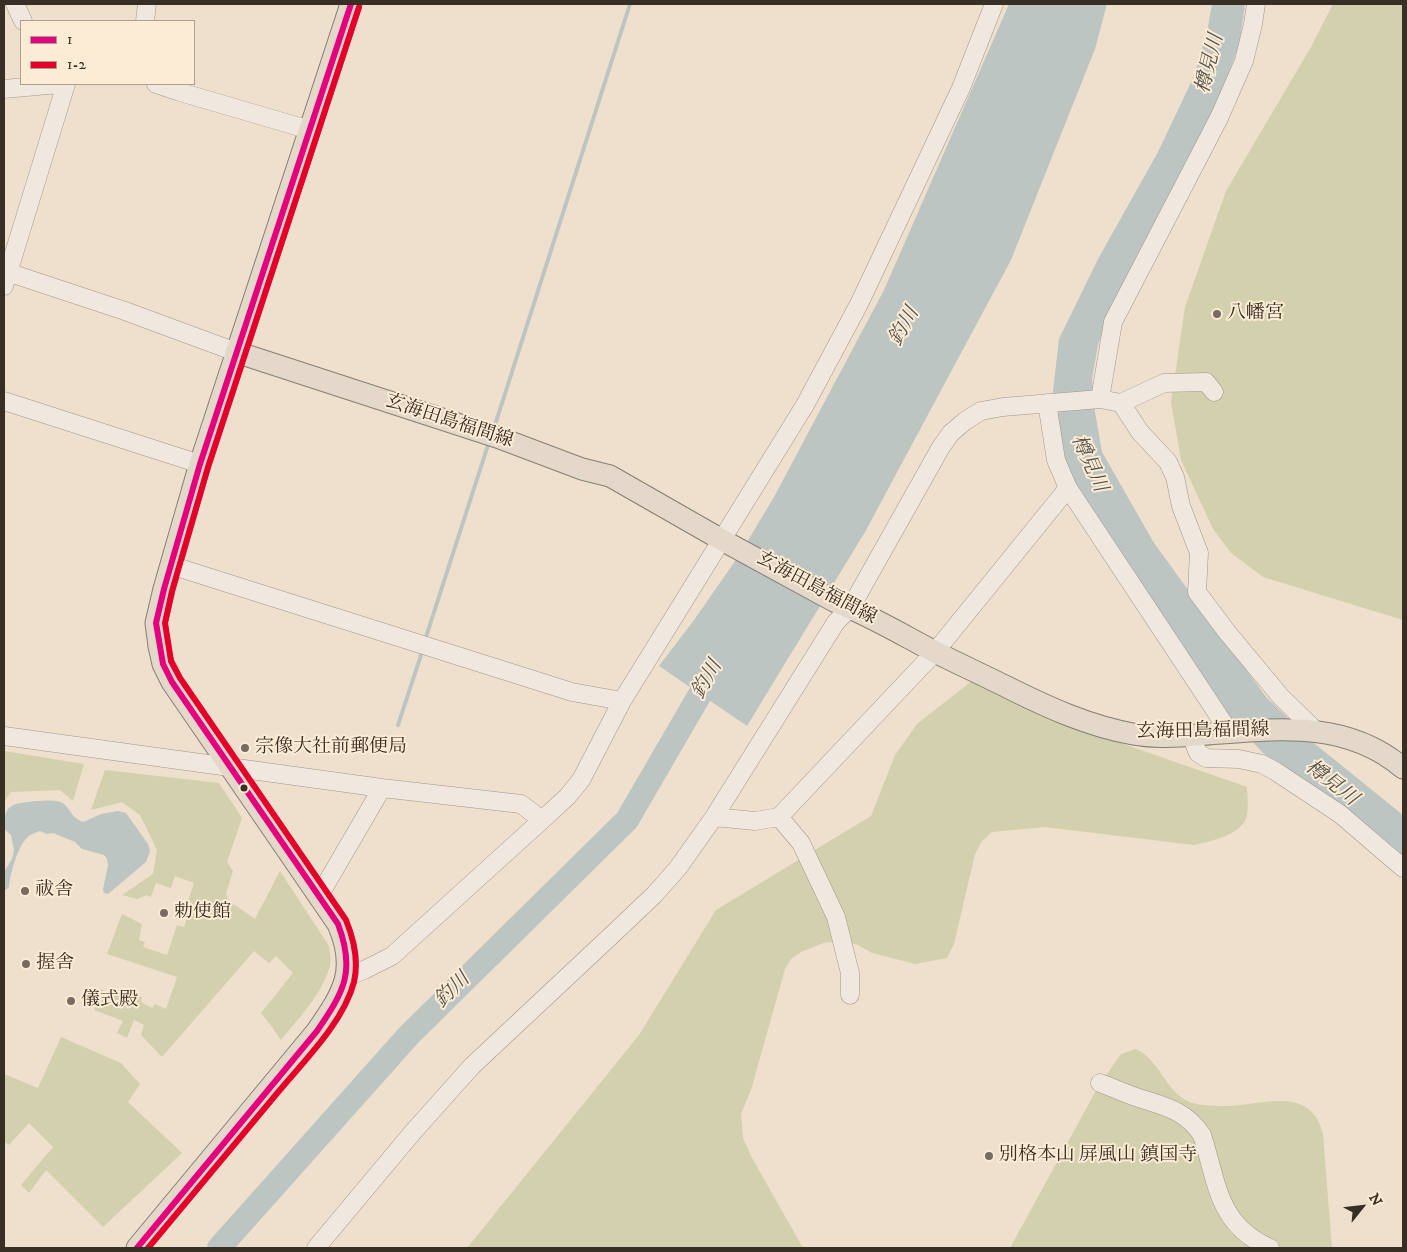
<!DOCTYPE html>
<html>
<head>
<meta charset="utf-8">
<style>
  body { margin:0 }
  #map { position:relative; width:1407px; height:1252px; overflow:hidden; background:#eee0cc; font-family:"IM FELL DW Pica",serif }
  canvas { display:block }
  .frame { position:absolute; inset:0; border:5px solid #372e24; pointer-events:none }
  .legend { position:absolute; left:20px; top:20px; width:175px; height:65px; box-sizing:border-box; background:#fdecd5; border:1px solid #aea08e; margin:0; padding:6px 9px; list-style:none; font-size:15px; color:#372e24 }
  .legend li { display:flex; align-items:center; gap:10px; height:25px }
  .legend b { width:25px; border:1px solid #aea08e }
  .north { position:absolute; left:1337px; top:1182px; width:50px; height:50px; -webkit-text-stroke:4px #fdecd5; paint-order:stroke; rotate:61deg; font-size:14px; font-weight:700; line-height:20px; text-align:center; color:#372e24 }
  .north::after { content:''; display:block; margin:auto; width:18px; height:22px; background:#372e24; clip-path:polygon(50% 0,100% 100%,50% 72%,0 100%) }
</style>
</head>
<body>
<div id="map">
<canvas width="1407" height="1252"></canvas>
<div class="frame"></div>
<ul class="legend">
<li><b style="height:6px;background:#e5007d"></b>1</li>
<li><b style="height:6px;background:#e4002b"></b>1-2</li>
</ul>
<div class="north">N</div>
</div>
<script>
const context = document.querySelector('canvas').getContext('2d');
context.lineJoin = 'round';
function fillPath(path, color) { context.fillStyle = color; context.fill(path, 'evenodd'); }
function stroke(path, color, width, dash) { context.strokeStyle = color; context.lineWidth = width; context.lineCap = dash ? 'butt' : 'round'; context.setLineDash(dash || []); context.stroke(path); }
function write(font, color, halo, rows, align = 'center') {
  context.font = font + ' "IM FELL DW Pica","Noto Serif JP",serif'; context.lineWidth = 4; context.setLineDash([]); context.textBaseline = 'middle'; context.strokeStyle = halo; context.fillStyle = color; for (const [text, x, y, turn = 0] of rows) {
    context.save(); context.translate(x, y); context.rotate((+turn || 0) * Math.PI / 180); context.textAlign = isNaN(turn) ? turn : align; if (halo) context.strokeText(text, 0, 0); context.fillText(text, 0, 0); context.restore();
  }
}
const green = new Path2D(`
  M1333 4H1403V620L1263 577 1231 553 1213 529 1181 460 1171 402 1185 307 1226 191 1311 47Z
  M973 680 1049 718 1247 787C1247 795 1249 806 1247 815 1243 835 1211 841 1194 845L1045 827 992 832 982 841 975 854 954 944 947 958 915 964 872 953 856 944 826 942 801 952 791 959 785 969 751 1090 741 1114 743 1138 751 1156 803 1248H467L639 1035 716 910 871 816 895 755 917 724Z
  M4 751 84 764 73 801 60 790 11 792 4 802Z
  M105 770 219 783 242 818 227 862 233 871 226 894 229 901 255 919 280 871 329 946C330 953 332 962 329 969 321 995 298 1019 281 1040L272 1027 261 1013 293 973 276 956 269 963 254 951 162 1057 141 1035 144 1025 134 1020 127 1038 117 1033 123 1021 94 1010 97 1003 94 1000 99 989 133 1000 135 995 142 997 141 1002 152 1008 155 1004 166 1009 177 977 107 954 122 914 142 924 139 940 145 942 143 947 167 955 177 925 184 927 192 903 188 901 194 883 175 876 171 888 156 883 151 897 147 895 137 899 122 895 153 874 157 850 140 815 122 802 91 810Z
  M61 1037 121 1063 140 1084 128 1102 182 1153 103 1227 46 1170 29 1193 21 1185 53 1147 29 1123 9 1145 4 1141V1074L38 1088Z
  M1136 1049C1162 1061 1167 1099 1197 1104 1207 1106 1218 1106 1228 1106 1264 1105 1311 1085 1323 1134L1332 1248H1010L1098 1087 1121 1054Z`);
const water = new Path2D(`
  M1009 4H1107L1095 49 1011 260 865 532 747 726 659 666 694 620 738 557 774 497 884 290Z
  M1212 4H1245L1240 41 1212 123 1110 310 1098 345 1092 379 1095 412 1102 452 1154 543 1266 697 1315 744 1403 815V860L1263 753 1225 712 1095 519 1066 466 1054 416 1053 391 1059 339 1098 259 1158 152 1194 76 1207 32Z
  M36 801C45 801 60 798 66 806 73 814 72 817 83 822L101 814 118 811 126 813 148 844 150 851 146 862 108 894 104 893 103 889 108 866 107 859 104 855 82 849 75 842 53 833 47 834 40 831C36 832 32 834 29 836 18 844 10 874 9 887L6 890 4 889V872L12 859 14 850 11 835 4 829C4 803 12 804 36 801Z`);
const stream = new Path2D(`
  M494 428 630 4
  M425 640 489 442
  M398 725 423 649`);
const river = new Path2D(`
  M219 1248 409 1035 627 820 717 665`);
const minor = new Path2D(`
  M15 4 23 21
  M145 21 147 4
  M156 84 180 92 310 130
  M4 89 59 84
  M4 271 125 311 236 352
  M4 286 66 84
  M1100 399 1113 322 1219 118 1244 61 1253 24 1256 4
  M4 401 200 464
  M1047 403 1056 460 1068 488 1230 733
  M1121 403 1164 383 1206 382 1214 392
  M170 565 572 692 622 701
  M1191 735 1198 753 1206 758 1239 759 1262 764 1275 771 1340 814 1403 868
  M4 736 382 788 521 804 542 820
  M714 817 755 821 779 817 935 652 1068 488
  M779 817 801 843 836 917 850 973V995
  M319 896 382 788
  M346 977 364 970 392 956 542 820 567 797 581 780 622 701 805 405 859 304 961 88 994 4
  M1100 1083C1111 1087 1122 1092 1133 1096 1161 1106 1184 1108 1202 1135 1218 1184 1217 1224 1270 1248
  M316 1248 413 1132 472 1066 614 933 654 895 678 868 714 817 836 622 851 607 941 447 951 433 965 421 981 411 1003 407 1100 399 1121 403 1140 432 1168 462 1175 477 1181 506 1199 553 1197 592 1227 632 1281 697 1316 731`);
const major = new Path2D(`
  M236 352 497 437 582 469 610 476 722 540 834 601C869 615 901 634 935 652 959 664 985 676 1009 688 1049 708 1089 726 1133 734 1154 738 1176 736 1197 735 1269 730 1343 717 1403 768
  M137 1248 317 1031C344 992 358 970 338 924L172 682 163 664 159 646 156 623 164 589 200 464 351 4`);
const bus1 = new Path2D(`
  M137 1248 317 1031C344 991 356 972 338 924L172 682 163 664 156 623 164 589 200 464 351 4`);
const bus2 = new Path2D(`
  M148 1248C190 1198 232 1147 274 1097 301 1064 343 1024 354 982 359 961 354 940 346 920L180 678 171 661 165 623 172 591 208 467 359 7`);
const markers = [
  [1217,314,5,"#776c5f"],
  [245,748,5,"#776c5f"],
  [244,788,4.5,"#372e24"],
  [25,891,5,"#776c5f"],
  [164,913,5,"#776c5f"],
  [26,964,5,"#776c5f"],
  [71,1001,5,"#776c5f"],
  [989,1156,5,"#776c5f"]
];
const poiNames = [
  ["八幡宮",1227,314],
  ["宗像大社前郵便局",255,748],
  ["祓舎",35,891],
  ["勅使館",174,913],
  ["握舎",36,964],
  ["儀式殿",81,1001],
  ["別格本山 屏風山 鎮国寺",999,1156]
];
const streetNames = [
  ["玄海田島福間線",449,422,18],
  ["玄海田島福間線",816,589,28],
  ["玄海田島福間線",1203,732,-1]
];
const waterNames = [
  ["樽見川",1211,64,-76],
  ["釣川",905,327,-61],
  ["樽見川",1088,464,66],
  ["釣川",708,680,-60],
  ["樽見川",1331,784,38],
  ["釣川",453,991,-45]
];
fillPath(green, '#d3d0ad');
fillPath(water, '#bcc5c2');
stroke(stream, '#bcc5c2', 4);
stroke(river, '#bcc5c2', 24);
stroke(minor, '#9f968a', 19);
stroke(major, '#867e73', 23);
stroke(minor, '#f0e8df', 18);
stroke(major, '#e3d8c9', 21);
stroke(bus1, '#e5007d', 6);
stroke(bus2, '#e4002b', 6);
for (const [x, y, r, color] of markers) { const dot = new Path2D(); dot.arc(x, y, r, 0, 2 * Math.PI); context.fillStyle = color; context.fill(dot); stroke(dot, '#fdecd5', 2); }
write('19px', '#372e24', '#fdecd5', poiNames, 'left');
write('19px', '#372e24', '#fdecd5', streetNames);
write('italic 20px', '#53514a', '#fdecd5', waterNames);
</script>
</body>
</html>
